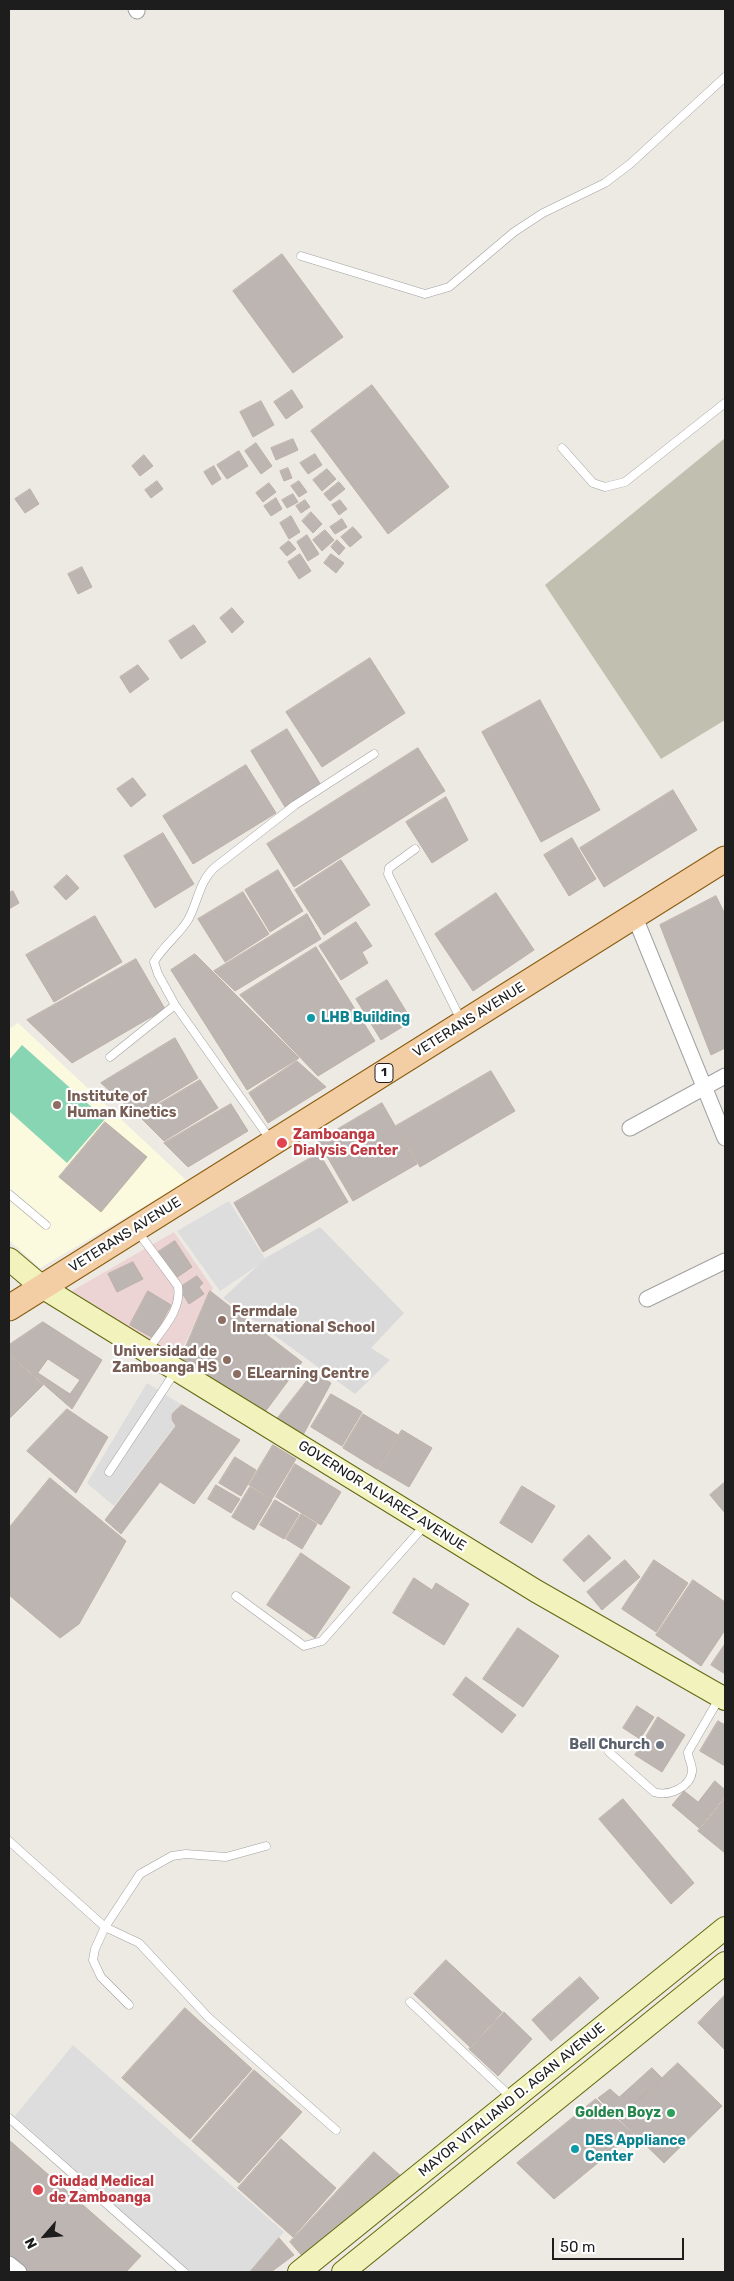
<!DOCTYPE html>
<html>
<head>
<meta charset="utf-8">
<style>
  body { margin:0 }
  #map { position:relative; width:734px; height:2281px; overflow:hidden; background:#edeae4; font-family:Rubik,sans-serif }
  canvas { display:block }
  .frame { position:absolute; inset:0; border:10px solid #1d1d1d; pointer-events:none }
  .north { position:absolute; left:20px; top:2211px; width:50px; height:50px; -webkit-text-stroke:4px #fff; paint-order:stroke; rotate:243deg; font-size:14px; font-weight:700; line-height:20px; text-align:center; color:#1d1d1d }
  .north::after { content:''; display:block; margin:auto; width:18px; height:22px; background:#1d1d1d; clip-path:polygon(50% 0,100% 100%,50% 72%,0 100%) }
  .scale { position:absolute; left:552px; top:2238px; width:132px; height:22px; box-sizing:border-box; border:2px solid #1d1d1d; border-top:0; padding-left:6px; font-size:15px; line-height:18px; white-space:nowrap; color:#1d1d1d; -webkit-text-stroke:4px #fff; paint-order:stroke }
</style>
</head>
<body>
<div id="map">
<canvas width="734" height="2281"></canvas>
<div class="frame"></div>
<div class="north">N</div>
<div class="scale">50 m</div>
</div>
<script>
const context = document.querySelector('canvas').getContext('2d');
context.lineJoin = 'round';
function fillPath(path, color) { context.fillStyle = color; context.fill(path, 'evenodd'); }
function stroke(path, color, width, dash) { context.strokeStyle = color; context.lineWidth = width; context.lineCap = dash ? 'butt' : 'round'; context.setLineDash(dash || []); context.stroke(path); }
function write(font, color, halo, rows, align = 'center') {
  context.font = font + ' Rubik,sans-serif'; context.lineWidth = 4.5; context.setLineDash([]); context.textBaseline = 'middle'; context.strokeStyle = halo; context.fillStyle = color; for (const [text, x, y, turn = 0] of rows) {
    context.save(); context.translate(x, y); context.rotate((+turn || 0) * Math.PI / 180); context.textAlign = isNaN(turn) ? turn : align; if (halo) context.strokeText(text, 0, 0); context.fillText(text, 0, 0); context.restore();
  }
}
const residential = new Path2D(`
  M320 1227 404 1313 371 1348 390 1360 355 1394 223 1298 267 1257Z`);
const commercial = new Path2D(`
  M174 1232 213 1288 177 1359 70 1292Z`);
const education = new Path2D(`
  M18 1023 187 1181 40 1268 9 1240V1029Z`);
const construction = new Path2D(`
  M725 438V720L661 759 545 585Z`);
const pitch = new Path2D(`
  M22 1045 105 1119 67 1163 9 1111V1060Z`);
const parking = new Path2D(`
  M229 1201 266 1260 220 1291 177 1231Z
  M147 1383 182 1405 171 1413V1419L175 1426 114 1506 87 1483Z
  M73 2045 284 2232 249 2272H189L15 2116Z`);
const building = new Path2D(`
  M282 254 343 337 293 373 233 291Z
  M372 385 449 487 388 534 311 431Z
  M292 390 303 407 286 419 274 402Z
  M261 401 274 425 253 437 240 412Z
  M293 439 298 450 276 460 271 448Z
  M256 443 272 466 261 474 245 451Z
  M239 451 248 466 227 479 217 465Z
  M315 454 322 465 308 474 300 463Z
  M144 455 153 466 140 476 132 466Z
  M214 466 221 479 212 485 204 472Z
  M288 468 292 478 284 481 280 471Z
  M327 469 336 479 322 491 313 480Z
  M157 481 163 489 151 498 145 490Z
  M299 481 307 492 299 497 291 486Z
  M339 482 345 489 330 501 324 494Z
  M269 483 276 492 263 502 256 493Z
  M30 489 39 504 25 513 15 499Z
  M293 494 298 502 287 508 282 500Z
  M276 498 282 509 271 516 264 506Z
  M305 500 310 507 301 513 296 506Z
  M340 500 347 509 339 515 332 505Z
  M311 512 322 524 313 533 302 521Z
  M291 516 300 532 289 539 280 523Z
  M342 519 347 527 335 534 330 527Z
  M353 527 362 537 350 547 341 537Z
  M325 530 334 540 322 551 313 540Z
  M307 535 319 554 308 561 297 542Z
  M337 540 345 548 339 555 331 547Z
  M289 541 296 549 287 556 280 548Z
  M300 554 311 571 299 579 288 562Z
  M331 554 344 563 336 573 324 563Z
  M82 567 92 587 78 594 68 574Z
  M232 608 244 622 232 633 220 618Z
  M194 625 206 642 181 659 169 641Z
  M370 658 405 713 322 767 286 712Z
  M138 665 149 679 130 693 120 677Z
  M540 700 600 810 541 842 482 732Z
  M287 729 321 785 285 807 251 751Z
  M418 748 445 791 294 887 267 844Z
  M246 765 276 813 193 864 163 816Z
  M133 778 146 795 131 807 117 789Z
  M673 790 697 830 604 887 580 848Z
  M446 797 468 840 432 863 406 822Z
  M163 833 194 884 155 908 124 856Z
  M572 838 596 879 569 896 544 855Z
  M341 860 370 905 324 935 295 890Z
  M278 870 303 911 270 932 245 890Z
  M67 875 79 888 66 900 54 887Z
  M13 891 19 903 9 909V893Z
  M243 892 269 934 225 962 198 919Z
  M496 893 534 950 473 991 435 934Z
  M716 896 725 914V1048L711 1055 660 925Z
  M307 914 321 939 235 991 214 971Z
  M95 916 122 962 54 1002 26 955Z
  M356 922 372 946 362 952 368 963 341 980 319 946Z
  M316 947 375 1041 318 1076 240 995Z
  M195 954 299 1058 247 1090 171 970Z
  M136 959 165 1009 72 1063 27 1020Z
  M387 980 412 1021 381 1040 356 999Z
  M175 1038 198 1078 137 1115 101 1083Z
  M297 1061 326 1087 268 1123 249 1093Z
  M491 1071 515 1111 420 1167 396 1126Z
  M200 1080 218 1108 164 1141 139 1116Z
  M382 1103 417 1164 353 1201 318 1141Z
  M231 1104 248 1131 188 1167 164 1143Z
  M105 1122 147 1157 101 1212 59 1177Z
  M319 1153 348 1202 263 1252 234 1203Z
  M175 1241 192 1267 176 1278 158 1252Z
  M133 1262 143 1279 117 1292 108 1274Z
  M197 1276 203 1283 199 1287 204 1294 189 1304 179 1288Z
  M148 1291 171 1305 153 1338 130 1325Z
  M210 1291 302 1362 265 1412 181 1358Z
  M43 1322 102 1360 72 1409 9 1354V1345Z
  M9 1355 43 1385 9 1419Z
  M48 1359 80 1380 70 1394 38 1373Z
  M314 1372 331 1383 303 1435 277 1419Z
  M331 1394 362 1412 342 1446 311 1427Z
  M182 1405 240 1440 194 1504 160 1482 121 1534 105 1520 176 1426 172 1420V1414Z
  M67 1409 108 1437 76 1493 27 1451Z
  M363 1414 398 1435 377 1469 343 1448Z
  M402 1430 432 1448 409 1487 378 1469Z
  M273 1445 296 1459 272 1499 249 1485Z
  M235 1457 256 1470 241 1496 219 1483Z
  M295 1464 341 1492 321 1525 276 1497Z
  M50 1478 126 1541 79 1624 60 1638 9 1595V1528Z
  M725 1482V1513L710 1495Z
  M216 1485 240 1499 231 1513 208 1499Z
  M522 1486 555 1506 532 1543 500 1523Z
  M250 1487 272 1500 254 1530 232 1517Z
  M275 1500 299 1514 284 1539 260 1525Z
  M301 1514 317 1524 302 1549 286 1539Z
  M589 1535 611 1558 584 1582 563 1560Z
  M301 1553 350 1587 315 1638 267 1605Z
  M625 1560 640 1577 602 1610 587 1592Z
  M654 1560 688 1583 656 1632 622 1609Z
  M414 1578 432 1590 436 1583 469 1604 444 1645 393 1613Z
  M693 1580 725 1602V1630L701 1666 656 1635Z
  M518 1628 559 1656 523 1707 483 1679Z
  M725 1644V1674L711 1665Z
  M466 1677 516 1715 502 1733 453 1695Z
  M637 1706 654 1717 640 1739 623 1728Z
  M658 1717 685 1735 662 1772 635 1755Z
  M718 1721 725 1725V1766L700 1751Z
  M715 1781 725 1790V1796L699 1828 672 1805 684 1791 698 1802Z
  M725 1798V1853L698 1831Z
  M623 1799 694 1883 671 1904 599 1819Z
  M446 1960 502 2012 470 2047 414 1994Z
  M580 1977 599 1998 551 2041 532 2020Z
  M725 1995V2050L698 2023Z
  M185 2008 252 2069 190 2139 122 2078Z
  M504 2012 532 2039 498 2076 469 2049Z
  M678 2063 722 2106 664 2163 619 2119Z
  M652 2068 662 2078 619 2119 598 2098 610 2089 619 2097Z
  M254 2070 302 2112 239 2183 192 2141Z
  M596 2099 633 2134 554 2199 517 2163Z
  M281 2139 336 2188 293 2237 238 2188Z
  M9 2140 141 2256 126 2272H26L9 2257Z
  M374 2152 401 2176 304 2258 290 2242Z
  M279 2238 294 2255 271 2272H250Z`);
const lane = new Path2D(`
  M301 256 425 294 449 287 514 232 543 213 605 183 630 164 725 77
  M562 448 593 483 605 487 625 482 725 403
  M415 849 389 868 388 874 461 1020
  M110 1057 175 1005
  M270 1139 175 1005 158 974 154 962C163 946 179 935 188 920 198 902 199 882 214 868L295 805 374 754
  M9 1194 46 1225
  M138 1232 178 1286C182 1311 161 1330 148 1350
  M109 1472 175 1372
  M236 1596 304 1646 322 1641 425 1525
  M609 1752 654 1792C669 1797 690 1787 692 1772 693 1765 688 1759 688 1752L720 1697
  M9 1841 105 1927 139 1943 208 2017 336 2130
  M410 2002 512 2098
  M129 2005 101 1977 93 1960 95 1949 105 1927 140 1874 172 1856 186 1854 226 1857 266 1846
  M9 2118 184 2272`);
const street = new Path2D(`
  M136 9 137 11
  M634 915 725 1138
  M630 1128 725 1076
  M647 1299 725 1261
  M9 2264 19 2272`);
const secondary = new Path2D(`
  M9 1259 42 1287 536 1591 725 1699
  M299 2272 725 1928
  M343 2272 725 1963`);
const primary = new Path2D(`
  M9 1308 725 859`);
const markers = [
  [311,1018,5,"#0f9aa8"],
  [57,1105,5,"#8d6e63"],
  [282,1143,6,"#e0444e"],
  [222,1320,5,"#8d6e63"],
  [227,1360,5,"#8d6e63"],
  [237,1374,5,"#8d6e63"],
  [660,1745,5,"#6b7280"],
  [671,2113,5,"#2e9e5b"],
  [575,2149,5,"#0f9aa8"],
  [38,2190,6,"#e0444e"]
];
const shields = [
  [384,1073,18]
];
const shieldNames = [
  ["1",384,1073]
];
const cultureNames = [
  ["LHB Building",321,1018],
  ["DES Appliance",585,2141],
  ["Center",585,2157]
];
const streetNames = [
  ["VETERANS AVENUE",469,1020,-32],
  ["VETERANS AVENUE",125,1235,-32],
  ["GOVERNOR ALVAREZ AVENUE",382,1496,32],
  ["MAYOR VITALIANO D. AGAN AVENUE",512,2100,-39]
];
const educationNames = [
  ["Institute of",67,1097],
  ["Human Kinetics",67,1113],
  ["Fermdale",232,1312],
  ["International School",232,1328],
  ["Universidad de",217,1352,"right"],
  ["Zamboanga HS",217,1368,"right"],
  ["ELearning Centre",247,1374]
];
const healthNames = [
  ["Zamboanga",293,1135],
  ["Dialysis Center",293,1151],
  ["Ciudad Medical",49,2182],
  ["de Zamboanga",49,2198]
];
const worshipNames = [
  ["Bell Church",650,1745]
];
const leisureNames = [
  ["Golden Boyz",661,2113]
];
fillPath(residential, '#dbdada');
fillPath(commercial, '#edd4d4');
fillPath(education, '#fcfade');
fillPath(construction, '#c1c0b0');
fillPath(pitch, '#88d5b4');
fillPath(parking, '#ddd');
fillPath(building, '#bdb5b1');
stroke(building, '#bdb0a7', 1);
stroke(lane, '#a1a1a1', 9);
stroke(street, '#a1a1a1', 17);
stroke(secondary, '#63690f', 24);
stroke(primary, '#885b0e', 27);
stroke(lane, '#fff', 8);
stroke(street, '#fff', 15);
stroke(secondary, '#f2f3bc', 22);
stroke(primary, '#f3cda3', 25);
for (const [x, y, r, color] of markers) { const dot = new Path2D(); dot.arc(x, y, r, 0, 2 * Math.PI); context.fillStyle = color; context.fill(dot); stroke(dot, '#fff', 2); }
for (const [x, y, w] of shields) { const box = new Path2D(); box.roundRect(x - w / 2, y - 9.5, w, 19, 4); context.fillStyle = '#fff'; context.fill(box); stroke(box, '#1d1d1d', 1); }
write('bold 12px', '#1d1d1d', null, shieldNames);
write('bold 14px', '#0d838f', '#fff', cultureNames, 'left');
write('14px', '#1d1d1d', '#fff', streetNames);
write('bold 14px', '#785e54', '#fff', educationNames, 'left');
write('bold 14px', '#be3a42', '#fff', healthNames, 'left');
write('bold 14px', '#5b616d', '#fff', worshipNames, 'right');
write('bold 14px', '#27864d', '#fff', leisureNames, 'right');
</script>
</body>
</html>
